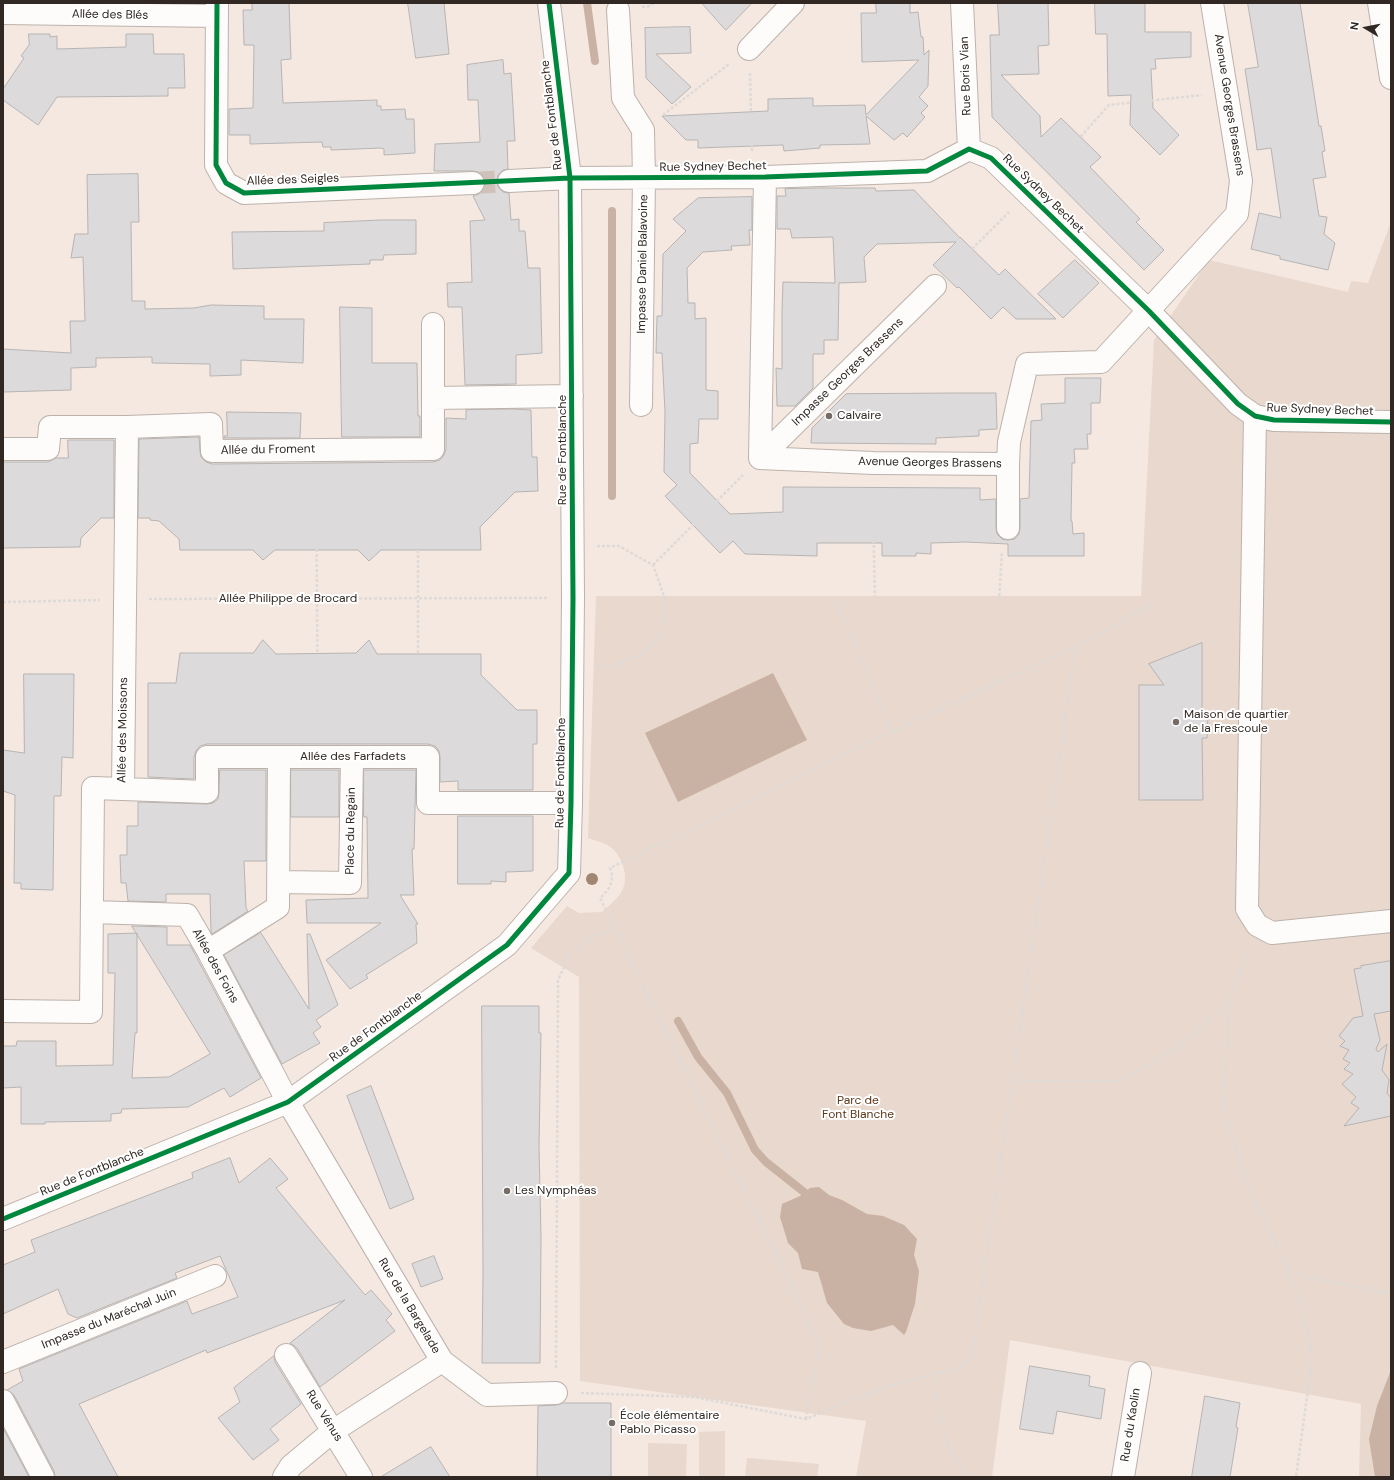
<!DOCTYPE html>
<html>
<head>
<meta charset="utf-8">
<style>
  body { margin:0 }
  #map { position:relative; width:1394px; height:1480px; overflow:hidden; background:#f5e8e0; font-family:"DM Sans",sans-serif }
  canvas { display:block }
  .frame { position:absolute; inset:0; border:4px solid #312823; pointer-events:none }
  .north { position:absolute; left:1346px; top:8px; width:40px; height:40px; -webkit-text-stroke:3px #fff; paint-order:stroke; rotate:280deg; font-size:11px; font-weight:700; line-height:16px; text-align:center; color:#312823 }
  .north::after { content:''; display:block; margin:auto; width:14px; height:18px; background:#312823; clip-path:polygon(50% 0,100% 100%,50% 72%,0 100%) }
</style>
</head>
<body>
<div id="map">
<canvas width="1394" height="1480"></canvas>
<div class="frame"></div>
<div class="north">N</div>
</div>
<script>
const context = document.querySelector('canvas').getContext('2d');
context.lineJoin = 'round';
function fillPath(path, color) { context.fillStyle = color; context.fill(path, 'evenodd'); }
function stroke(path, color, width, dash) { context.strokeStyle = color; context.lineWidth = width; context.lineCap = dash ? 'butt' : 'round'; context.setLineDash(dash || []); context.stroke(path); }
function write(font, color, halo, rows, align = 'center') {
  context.font = font + ' "DM Sans",sans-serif'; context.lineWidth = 4; context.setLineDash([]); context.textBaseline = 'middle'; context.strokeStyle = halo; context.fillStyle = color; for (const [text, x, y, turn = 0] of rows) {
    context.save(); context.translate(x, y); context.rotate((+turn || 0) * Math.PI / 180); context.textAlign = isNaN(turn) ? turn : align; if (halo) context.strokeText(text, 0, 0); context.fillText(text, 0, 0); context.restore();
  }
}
const green = new Path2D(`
  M1391 222V1477H1359L1361 1404 1010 1340 992 1477H856L866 1421 580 1381 579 977 531 948 567 906 579 913 602 912C608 906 615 901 620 894 630 881 624 860 613 849 607 843 596 841 588 838L596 596H1141L1154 340 1209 260 1348 292 1351 281 1368 283Z
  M725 1431V1477H699V1432Z
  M648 1443 687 1444 686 1477H648Z
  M747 1458 819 1464 817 1477H745Z`);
const water = new Path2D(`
  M773 673 807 740 678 802 645 733Z
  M819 1187 829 1195 842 1200 867 1214 883 1216 904 1225 917 1239 914 1255 919 1271 915 1304 906 1332 904 1335 893 1325 871 1331 853 1328 844 1324 827 1303 818 1272 802 1269 798 1253 788 1243 780 1217 782 1204 800 1196 810 1188Z
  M1391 1370V1477H1375L1369 1439 1377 1406Z`);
const stream = new Path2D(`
  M587 3 595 61
  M612 211V496
  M678 1021 698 1057 727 1093 755 1150 766 1162 804 1192 811 1201`);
const building = new Path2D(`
  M252 3H289L291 59 281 60 283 103 377 100V106H381V110L405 109 406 119H414L415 153 384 155V149L381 148 331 150V147H323L322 142 250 144V135H229V109L253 108 254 45H244L243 10H252Z
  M408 3H444L449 54 416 58Z
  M702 3H752L726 30Z
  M876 3H910V13L918 12 921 37H923L924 55 929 50 928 86 919 97 928 106 921 113 925 117 907 137 903 133 894 140 866 116 870 144 820 145V148L784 151 783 145 698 148V140H686L662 116 768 111V99L813 98V106L865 105 866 115 919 60 862 62 861 13H876Z
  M998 3H1048L1049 45 1038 46 1039 74 1001 75 1040 116 1041 137 1061 118 1101 157 1090 167 1140 219 1136 222 1164 250 1144 270 992 117 990 35H999Z
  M1095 3H1145V32H1191V57L1155 59 1156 69H1151L1153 108 1179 135 1160 155 1130 125 1131 95 1108 96 1107 34H1096Z
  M1248 3H1300L1319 126H1321L1325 151 1322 152 1326 177 1313 179 1319 216 1327 217 1324 234 1335 243 1328 270 1280 259V256L1251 249 1259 213 1281 218 1271 148 1257 150 1255 134 1245 69 1258 67Z
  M690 27 691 53 656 54 691 87 672 104 646 78 645 28Z
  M29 34H50V37L57 36V49L126 47V34H153L154 54H184L185 88H168V96L57 97 38 125 3 100V89L24 58 21 56 29 45Z
  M503 60 504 74 511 73 515 141H507L508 169 503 170 498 175 497 182 498 187 503 192 509 193 511 220 519 219V231H525L528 268H540L542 353 516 355V384L465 385 462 307H448L447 283 472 282 470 221 485 220 473 196 479 194 484 189 485 182 483 176 478 172 473 171H434L435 144 480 142 478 100H468L467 65Z
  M138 174 139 222H131L132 301H145V309L194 308 211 305 264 306V319H304L303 363 241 360V375L210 376V364L152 363V357L96 358V367L71 368V390L3 392V349L71 353 70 321H85L83 257 71 258 75 234H88L87 175Z
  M818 188H875L876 191 914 190 960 238V237L999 275 1005 269 1056 319H1016L1003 307 991 319 959 287 957 288 933 265 956 242 877 244 864 257 866 282 839 283 838 340H824V354H813V388L795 406H777L776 368 782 369V311L783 282 835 283 833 237 792 238 790 229H777V196H786L785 189Z
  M752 197V230H749L750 245 731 246 732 250 703 252 687 268 688 303H695V319L706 318V390L718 391V419H699L698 443 690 444V473L730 514 783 512V487L980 488V500L996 499V528L997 534 1002 539 1008 540 1015 539 1019 534 1020 528V499L1029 498 1031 421 1042 420 1041 404 1065 403V378H1101L1100 403H1091V434H1087L1088 449H1074L1075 463H1072L1071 521H1072L1073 534 1084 533V556H1008V544L966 542 931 543V554L916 553V556H882V543H817V556L745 554 733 541 720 553 665 496 677 485 664 472 665 412 662 353H656L657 316H662L663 254 686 231 673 219 698 198Z
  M381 220H416V254L384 255 383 260H370V264L233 269 232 232 324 231V223Z
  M1075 260 1099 283 1063 318 1038 294Z
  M340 307 372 308V363H417L418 416H420V437H342Z
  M957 393H996L997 429 979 430V436L936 438V444L811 443 812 428 846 394Z
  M512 409 531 410 532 457H537L538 491 515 492 480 527 481 550H381L369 561 358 550H275L263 560 253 550H180L179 539 159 521 150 520V518H138L139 439 199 437 200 451 201 457 206 462 212 464 433 462 440 460 444 455 446 449V418L466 419V410Z
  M227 412 301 413 300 438H224V436H227Z
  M68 440H114V518H101L81 538 80 547 3 548V462H48L56 458H68Z
  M263 640 276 654 356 653 369 640 377 654H481V675L517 710H537V744H533V790H458V781L440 782V757L439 751 435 746 428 744H207L200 746 196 751 194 757V779L148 777V683H176L180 653H253Z
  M1202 643V716H1208L1207 738H1202L1203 800H1139V685H1164L1149 664Z
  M24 674H74L73 758 62 757 61 796H54L53 890 21 889V883H14L15 795 3 791V750L24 753Z
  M220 770H266V861H244L246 908 248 911 212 934 211 931 210 894H166V902L128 901 126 883H121L120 855H127V826H138V802L207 804 213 803 218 799 219 792Z
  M291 770H339V817H291Z
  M364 770H416L414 849H412L414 895H400L418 924H416L417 943 366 975 368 978 350 989 326 960 381 923H307L306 900 368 898 367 817H364Z
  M458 816H533V871L506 872V882L491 881V884H458Z
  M132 926 167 927V945H190L261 1078 230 1097 224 1088 188 1107 122 1109 121 1113 111 1114V1121L45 1122V1124H21V1087L3 1088V1046H16L17 1041H56V1066L113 1065 115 973H108V934L137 933V1033H135L132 1078 169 1077 210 1054Z
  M261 933 309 1009 307 934H310L338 1005 316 1020 321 1027 313 1033 320 1043 282 1064 224 955Z
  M1391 961V1011L1374 1014 1380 1040 1376 1049 1378 1052 1387 1044 1382 1070 1389 1080 1387 1093 1391 1098V1116L1344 1126 1359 1108 1351 1103 1356 1097 1342 1084 1353 1074 1344 1069 1350 1063 1343 1059 1349 1050 1340 1046 1345 1041 1339 1036 1353 1018 1363 1016 1354 969 1361 968V966Z
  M482 1006H539V1033H541L539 1146 541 1237 540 1363H482L483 1274Z
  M371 1086 414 1199 390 1209 347 1096Z
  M230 1158 239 1183 270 1158 288 1179 276 1188 365 1295 371 1290 392 1314 386 1320 395 1331 320 1387 297 1348 290 1343 345 1300 207 1353 206 1350 79 1404 118 1477H55L54 1471 14 1395 7 1390 23 1381 19 1369 187 1301 192 1314 238 1297 220 1256 175 1273 177 1278 77 1318 68 1314 58 1289 3 1314V1265L35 1252 31 1240 193 1178 192 1173Z
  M434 1256 443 1279 421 1287 412 1264Z
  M274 1356 275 1362 301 1404 270 1429 279 1440 253 1460 218 1418 240 1402 234 1388Z
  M1030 1366 1090 1376 1089 1386 1105 1389 1101 1419 1057 1411 1053 1434 1020 1429Z
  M1205 1396 1240 1403 1236 1427 1238 1428 1230 1477H1192Z
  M563 1403H611V1477H537L538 1406 556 1405Z
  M3 1428 29 1477H3Z
  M431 1447 450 1477H381Z`);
const minorTunnel = new Path2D(`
  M473 183 509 181`);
const path = new Path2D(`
  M642 7 651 6 653 3
  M750 73 752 152
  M663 115 729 64
  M1074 144 1109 105 1202 95
  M972 249 1009 212
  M316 474 318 731
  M873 515 875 600
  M597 546H619L653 565 665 599 660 636 643 654 616 665 598 667
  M653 565 743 475
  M149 599 548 598
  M836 600 892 732
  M999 601 1002 551
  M3 602 100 600
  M418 733V474
  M1249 949 1230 1000 1223 1102 1245 1179 1285 1263 1306 1277 1391 1293
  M1013 1081H1119L1178 1047 1230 1001
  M1285 1263 1297 1293 1308 1330 1312 1360 1296 1477
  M556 1368 558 980 572 951 594 937 615 928
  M938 1372 937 1402 948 1445 967 1477
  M581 1393 694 1397 806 1419 881 1389 928 1375 961 1367 972 1357 1076 645
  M806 1419 820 1344 600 898C610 889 615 881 610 868L892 732 1094 637 1155 602`);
const minor = new Path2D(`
  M217 3 216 165 226 183 244 193 473 183
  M962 3 969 149
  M1379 3 1391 78
  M618 10 623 98 643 130 644 178 641 405
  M3 13 217 16
  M749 49 793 3
  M765 177 760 458 873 463 1008 464 1009 442 1027 364 1101 362 1237 214 1241 181 1212 3
  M509 181 570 178 765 177 927 171 969 149 991 158 1149 311 1238 404 1255 416 1274 420 1391 422
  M433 398 572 396
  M1255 416 1247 909 1257 925 1272 933 1391 921
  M3 449H48L50 427H127L211 424 212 451 433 449V324
  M760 458 935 286
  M1008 464V528
  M123 789 207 792V757H428V803H571
  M279 882 350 883 352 757
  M92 912 187 915 208 951 288 1102 442 1361 333 1431 291 1466 284 1477
  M208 951 278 907 279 757
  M3 1011 91 1012 93 788 123 789 127 427
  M3 1219 288 1102 507 945 569 873 571 803 573 598 570 178 549 3
  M286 1355 361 1477
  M442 1361 487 1395 556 1393
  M3 1362 215 1276
  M3 1401 43 1477
  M1123 1477 1140 1373`);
const cycleway = new Path2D(`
  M217 3 216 165 226 183 244 193 570 178 765 177 927 171 969 149 991 158 1149 311 1238 404 1255 416 1274 420 1391 422
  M3 1219 288 1102 507 945 569 873 571 803 573 598 570 178 549 3`);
const trees = [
  [592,879]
];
const markers = [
  [829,416,4,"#766b65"],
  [1176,722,4,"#766b65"],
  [507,1191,4,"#766b65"],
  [612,1423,4,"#766b65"]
];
const streetNames = [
  ["Allée des Blés",110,15,1],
  ["Rue Boris Vian",966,76,-92],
  ["Avenue Georges Brassens",1229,105,81],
  ["Rue de Fontblanche",552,115,-97],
  ["Rue Sydney Bechet",713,167,-1],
  ["Allée des Seigles",293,180,-2],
  ["Rue Sydney Bechet",1043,194,44],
  ["Impasse Daniel Balavoine",643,264,-89],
  ["Impasse Georges Brassens",848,372,-44],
  ["Rue Sydney Bechet",1320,410,2],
  ["Allée du Froment",268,450,-1],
  ["Rue de Fontblanche",563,450,-90],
  ["Avenue Georges Brassens",930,463,1],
  ["Allée Philippe de Brocard",288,599],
  ["Allée des Moissons",123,730,-89],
  ["Allée des Farfadets",353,757],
  ["Rue de Fontblanche",561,773,-89],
  ["Place du Regain",351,831,-89],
  ["Allée des Foins",215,966,61],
  ["Rue de Fontblanche",376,1027,-36],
  ["Rue de Fontblanche",92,1172,-22],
  ["Rue de la Bargelade",409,1306,59],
  ["Impasse du Maréchal Juin",109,1319,-22],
  ["Rue Vénus",324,1416,58],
  ["Rue du Kaolin",1131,1425,-81]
];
const poiNames = [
  ["Calvaire",837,416],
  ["Maison de quartier",1184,715],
  ["de la Frescoule",1184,729],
  ["Les Nymphéas",515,1191],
  ["École élémentaire",620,1416],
  ["Pablo Picasso",620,1430]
];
const parkNames = [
  ["Parc de",858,1101],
  ["Font Blanche",858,1115]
];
fillPath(green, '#e9d8cd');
fillPath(water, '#c9b2a3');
stroke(stream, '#c9b2a3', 8);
fillPath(building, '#dcdada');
stroke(building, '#b6b4b3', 1);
stroke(minorTunnel, '#cec2ba', 22, [22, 11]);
stroke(minor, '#bcb2ac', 24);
stroke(path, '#dedad8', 2.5, [3, 2]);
stroke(minor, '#fefcfa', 22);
stroke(cycleway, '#00873e', 5);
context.fillStyle = '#a18671';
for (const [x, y] of trees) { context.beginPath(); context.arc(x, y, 6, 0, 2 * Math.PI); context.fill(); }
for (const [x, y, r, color] of markers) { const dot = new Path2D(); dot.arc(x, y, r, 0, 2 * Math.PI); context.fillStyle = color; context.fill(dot); stroke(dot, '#fff', 1.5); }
write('12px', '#312823', '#fff', streetNames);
write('12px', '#312823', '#fff', poiNames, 'left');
write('12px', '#5d3517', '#fff', parkNames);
</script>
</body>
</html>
